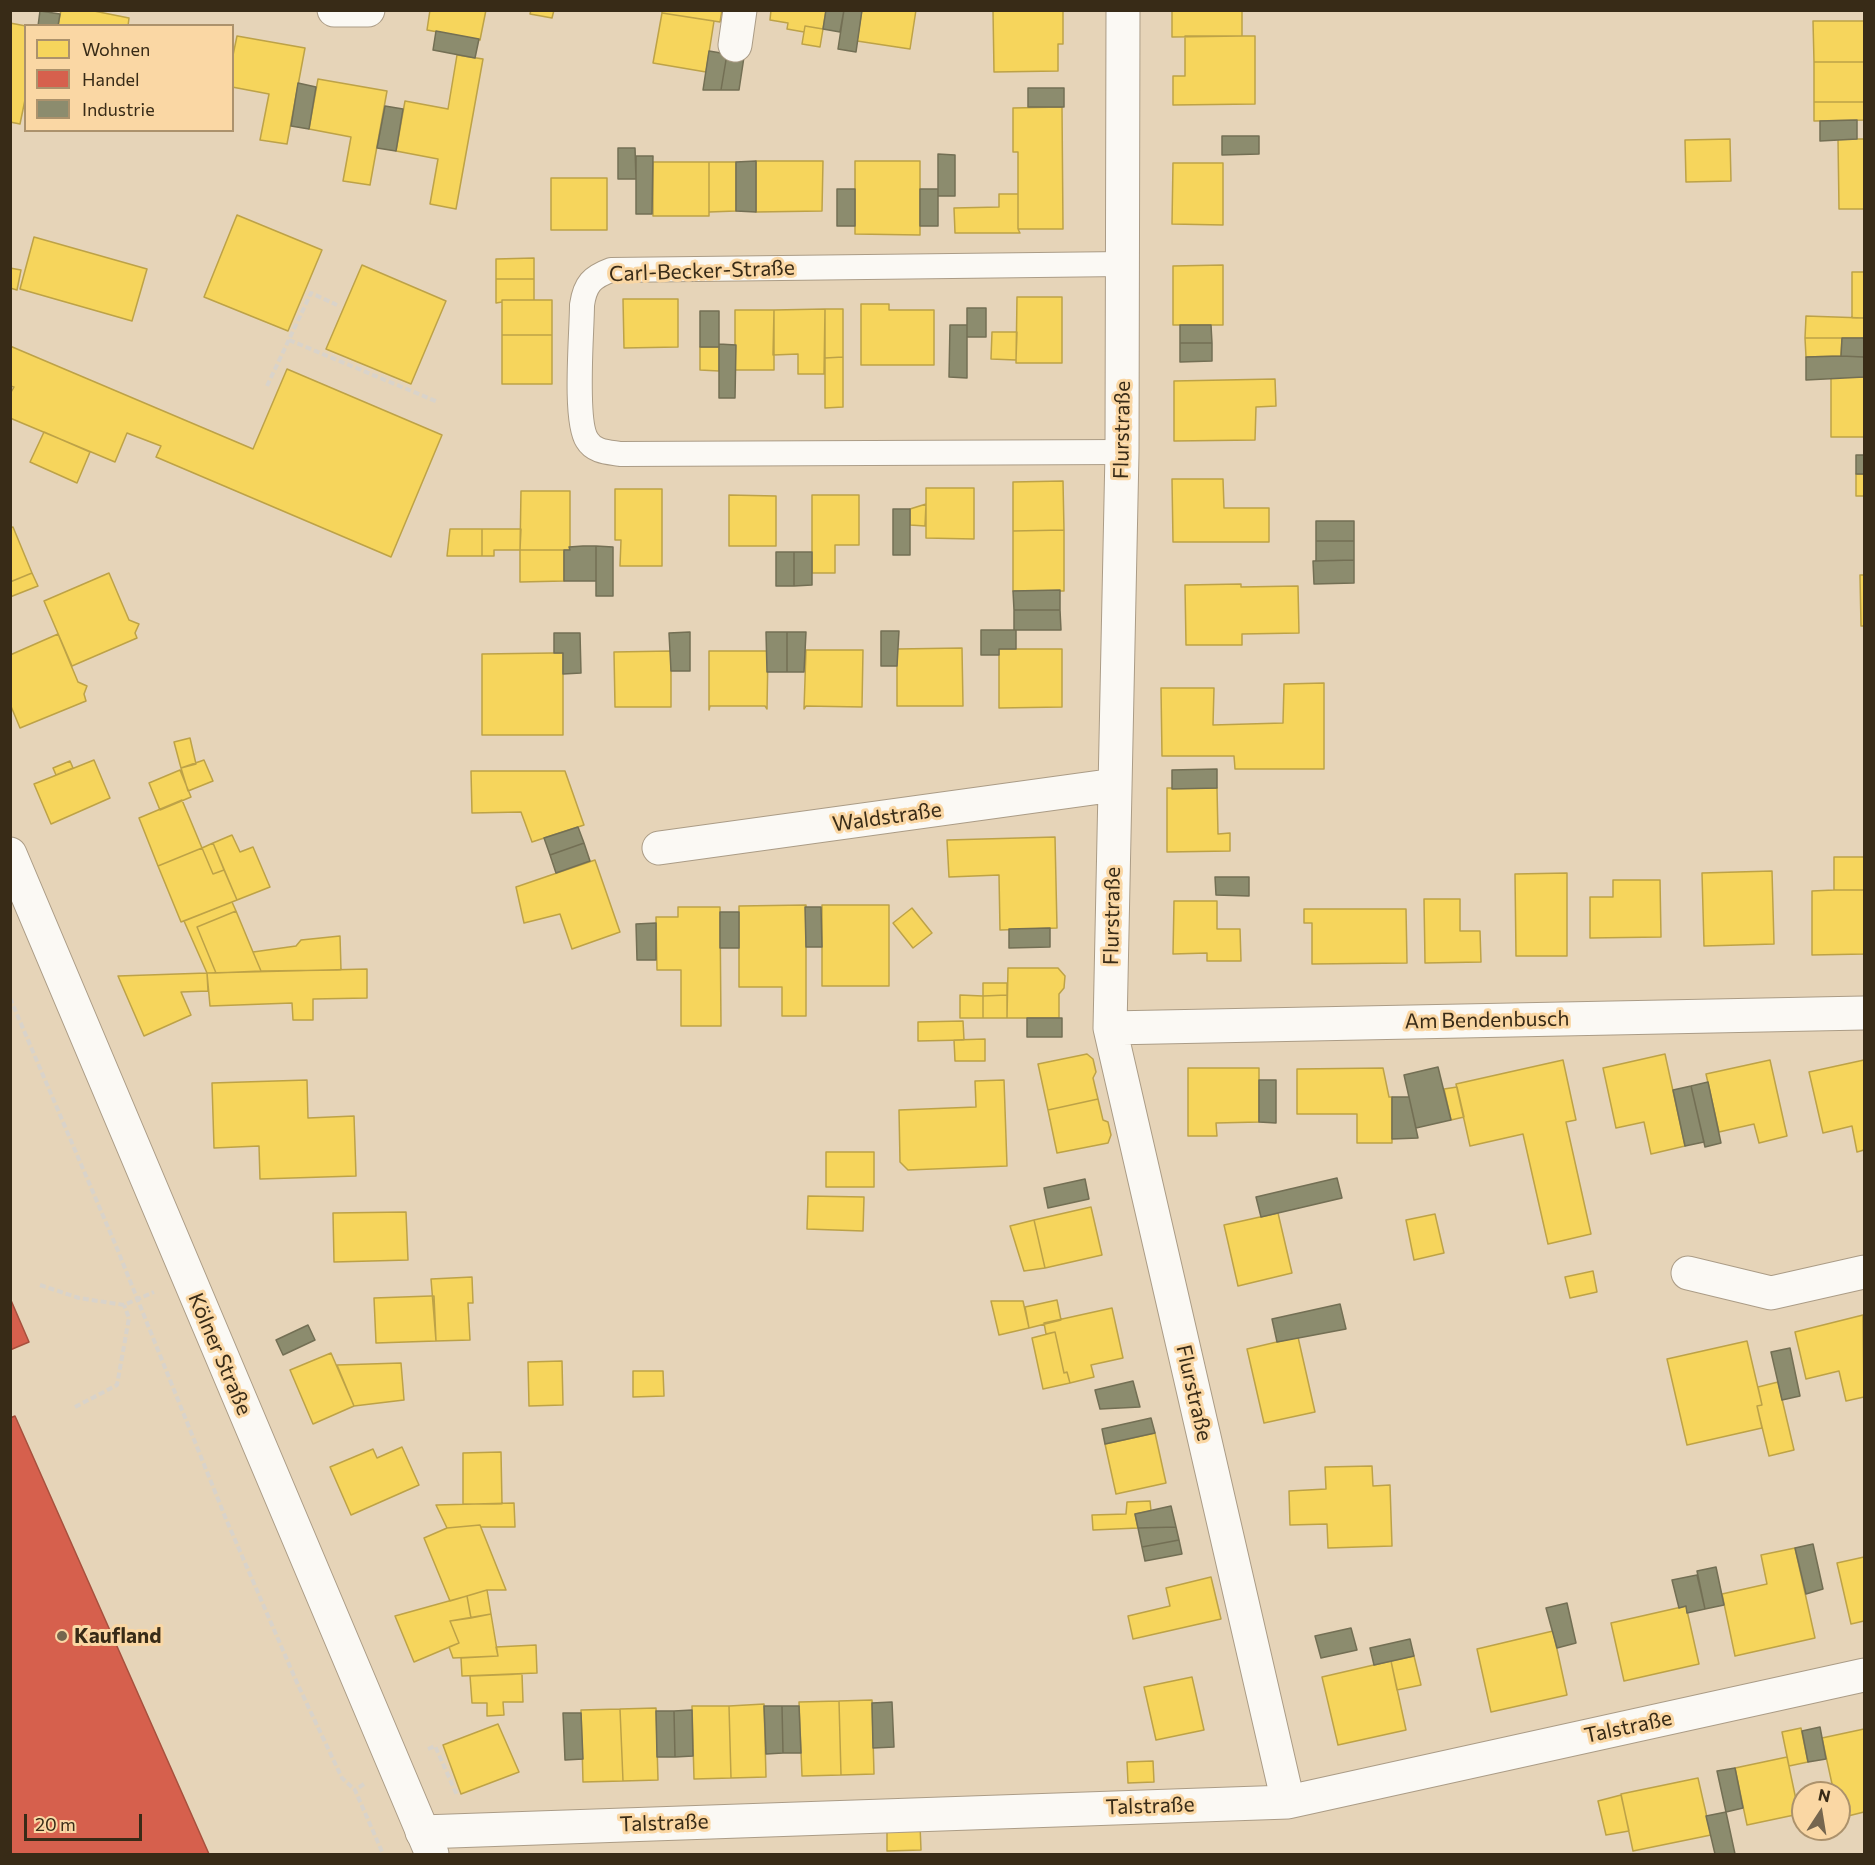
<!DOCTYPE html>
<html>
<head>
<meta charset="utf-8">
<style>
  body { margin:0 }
  #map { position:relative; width:1875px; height:1865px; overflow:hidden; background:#e6d4b8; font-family:Commissioner,sans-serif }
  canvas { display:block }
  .frame { position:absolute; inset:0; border:12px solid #382b17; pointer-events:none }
  .legend { position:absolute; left:24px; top:24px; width:210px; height:108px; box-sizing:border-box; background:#fad7a4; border:2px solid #ac926c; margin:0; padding:8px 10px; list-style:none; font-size:18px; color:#382b17 }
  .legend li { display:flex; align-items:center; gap:12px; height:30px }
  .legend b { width:30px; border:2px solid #ac926c }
  .north { position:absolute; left:1791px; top:1781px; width:60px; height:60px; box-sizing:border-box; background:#fad7a4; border:2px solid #ac926c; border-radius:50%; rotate:12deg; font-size:16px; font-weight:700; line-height:24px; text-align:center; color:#382b17 }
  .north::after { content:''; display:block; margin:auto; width:21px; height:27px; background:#75664f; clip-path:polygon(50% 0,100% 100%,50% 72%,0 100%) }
  .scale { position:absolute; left:24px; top:1814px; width:118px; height:27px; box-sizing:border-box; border:3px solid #382b17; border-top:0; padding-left:8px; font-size:18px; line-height:21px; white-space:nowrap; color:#382b17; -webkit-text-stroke:4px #fad7a4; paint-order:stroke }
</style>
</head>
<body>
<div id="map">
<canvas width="1875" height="1865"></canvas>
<div class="frame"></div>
<ul class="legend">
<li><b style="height:16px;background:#f6d55c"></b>Wohnen</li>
<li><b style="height:16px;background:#d6604d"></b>Handel</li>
<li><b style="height:16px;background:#8c8c6e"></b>Industrie</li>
</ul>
<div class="north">N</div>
<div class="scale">20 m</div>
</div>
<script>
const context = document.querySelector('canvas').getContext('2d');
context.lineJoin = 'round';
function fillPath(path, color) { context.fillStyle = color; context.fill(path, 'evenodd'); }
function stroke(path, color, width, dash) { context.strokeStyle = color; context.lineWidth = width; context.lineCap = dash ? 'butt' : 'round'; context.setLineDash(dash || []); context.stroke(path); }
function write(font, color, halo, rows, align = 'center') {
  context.font = font + ' Commissioner,sans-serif'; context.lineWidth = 6; context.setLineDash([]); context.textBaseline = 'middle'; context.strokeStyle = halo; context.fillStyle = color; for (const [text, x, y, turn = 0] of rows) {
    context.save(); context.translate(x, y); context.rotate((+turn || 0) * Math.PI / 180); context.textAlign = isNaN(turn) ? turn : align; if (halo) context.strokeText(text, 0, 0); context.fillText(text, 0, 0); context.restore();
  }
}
const homes = new Path2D(`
  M61 10H89L129 18 128 26H58Z
  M430 10H486L480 40 427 30Z
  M531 10H554L552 18 530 14Z
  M662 10H722L720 22 662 13Z
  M771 10H826L823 29 805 26 804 32 787 29 788 23 770 20Z
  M862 10H916L910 49 857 41Z
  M993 10H1063V44H1058V71L994 72Z
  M1172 10H1242V36L1172 37Z
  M662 13 714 21 706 72 653 63Z
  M1813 21H1864V62H1814Z
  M10 23 26 26V95L20 124 10 122Z
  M805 26 823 29 820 47 802 44Z
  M237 36 305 48 287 144 260 140 269 94 232 87V60Z
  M1185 36H1255V104L1173 105V76H1185Z
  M457 55 483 59 456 209 430 204 438 159 396 151 405 101 448 109Z
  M1814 62H1864V102H1814Z
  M318 79 387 91 370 185 343 181 351 137 309 129Z
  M1814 102H1864V120L1814 121Z
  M1062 107 1063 229H1018V152H1013V108Z
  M1730 139 1731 181 1686 182 1685 140Z
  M1838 139H1864V209H1839Z
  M756 161H823L822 211 756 212Z
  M855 161H920V235L855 234Z
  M653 162H709V216H653Z
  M709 162H736V211L709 212Z
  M1173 163H1223V225L1172 224Z
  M551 178H607V230H551Z
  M999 194H1018V229L1020 233H955L954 208 999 207Z
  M237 215 322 250 288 331 204 297Z
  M34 237 147 269 132 321 20 289Z
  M534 258V279H496V259Z
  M362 265 446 301 411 384 326 349Z
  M1223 265V325H1173V266Z
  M10 268 21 270 17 290 10 288Z
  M1852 272H1864V318H1852Z
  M496 279H534V300H502V302L496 303Z
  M1017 297H1062V363H1016Z
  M623 299H678V347L624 348Z
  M502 300H552V335H502Z
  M861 304H889V310H934V365H861Z
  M825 309 824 374H798V354L773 355 774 310Z
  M825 309H843V357L825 358Z
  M735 310H774V370H735Z
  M1806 316 1864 318V338H1805Z
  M992 332H1017L1016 360 991 359Z
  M502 335H552V384H502Z
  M1805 338H1842L1841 356 1806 357Z
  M10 346 253 449 287 369 442 435 391 557 156 457 161 446 127 433 115 462 10 418V394L14 387 10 386Z
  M700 347H719V371L700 370Z
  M843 357V407L825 408V358Z
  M1831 377H1864V437H1831Z
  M1275 379 1276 406 1256 407 1255 440 1174 441V381Z
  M44 432 90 452 77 483 30 462Z
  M1856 474H1864V496H1856Z
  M1172 479H1223L1224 508H1269V542H1173Z
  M1063 481 1064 530 1013 531V482Z
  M926 488H974V539L926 538Z
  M615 489H662V566H620L621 540H615Z
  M521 491H570V550H520Z
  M729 495 776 496V546H729Z
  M812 495H859V545H835V573H812Z
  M926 504 925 526 910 525V509Z
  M13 527 32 573 10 582V528Z
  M450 529H482V556H447Z
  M482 529H521L520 550H494V556H482Z
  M1064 530V591H1013V531Z
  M520 550H564V581L520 582Z
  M32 573 38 586 10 597V582Z
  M109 573 129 620 139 624 135 633 137 638 72 666 44 601Z
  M1860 575H1864V626H1861Z
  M1241 584V587L1298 586 1299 633 1242 634V645H1186L1185 585Z
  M58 634 78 682 87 686 84 694 86 701 20 728 10 704V655Z
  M962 648 963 706H897V649Z
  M999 649H1062V707L999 708Z
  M806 650H863L862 707 806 706 804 709Z
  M671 651V707H615L614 652Z
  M709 651H768L767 709 765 706H710L709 710Z
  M554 653H563V735H482V654Z
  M1324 683V769H1235L1234 756H1162L1161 688H1214L1213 725 1283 723 1284 684Z
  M190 738 196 764 181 768 174 742Z
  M94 760 110 798 51 824 34 784Z
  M204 760 213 781 188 791 181 768Z
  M70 761 73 768 56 775 53 768Z
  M180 770 191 797 160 810 149 783Z
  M471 771H565L584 825 532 842 521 812 472 813Z
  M1167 788H1217L1218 834 1230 833V851L1167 852Z
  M182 800 202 848 158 866 139 818Z
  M232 835 240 852 253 847 270 887 237 900 213 843Z
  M1055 837 1057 928 1000 930 999 875 949 877 947 840Z
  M213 843 224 870 213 874 202 848Z
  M202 848 213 874 224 870 237 900 181 922 158 866Z
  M1834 857H1864V890H1834Z
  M595 860 620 932 572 949 560 914 524 923 516 887Z
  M1772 871 1774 944 1704 946 1702 873Z
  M1567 873V956H1516L1515 874Z
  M1613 880H1660L1661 937 1590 938V897H1613Z
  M1834 890H1864V954L1812 955V891Z
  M1424 899H1460V931H1480L1481 962 1425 963Z
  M1174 901H1217V929H1240L1241 961H1207V953L1173 954Z
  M232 902 236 911 197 927 216 973H207L184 921Z
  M806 905V1016H782V987H739V906Z
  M822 905H889V986H822Z
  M678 907H720L721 1026H681V970H657L656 917H678Z
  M912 908 932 933 913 948 893 923Z
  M1304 909H1406L1407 963 1312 964V923H1304Z
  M236 911 253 952 261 971 216 973 197 927Z
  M340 936 341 970 261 971 253 952 296 946 301 940Z
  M1008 968H1058L1065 976 1064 988 1059 994V1018H1007Z
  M367 969V998L313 999V1020H293L292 1003 210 1006 207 973Z
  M207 973 208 991 181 992 191 1015 144 1036 118 976Z
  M983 983H1007V995L983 996Z
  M960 995 983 996V1018H960Z
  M1007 995V1018H983V996Z
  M963 1021 964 1040 918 1041V1022Z
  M985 1039V1061H955L954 1040Z
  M1087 1054 1093 1059 1096 1072 1093 1078 1098 1099 1048 1110 1038 1064Z
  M1665 1054 1685 1146 1651 1154 1644 1122 1616 1128 1603 1068Z
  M1563 1060 1576 1120 1566 1122 1591 1234 1548 1244 1523 1134 1470 1146 1456 1084Z
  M1770 1060 1787 1136 1759 1143 1754 1124 1719 1132 1706 1074Z
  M1864 1060V1150L1857 1152 1852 1126 1823 1133 1809 1072Z
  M1188 1068H1259V1122L1216 1123 1217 1136H1188Z
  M1383 1068 1389 1097H1392V1143H1357V1114H1297V1069Z
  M307 1080 308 1118 354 1116 356 1176 260 1179 259 1146 214 1148 212 1083Z
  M1004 1080 1007 1166 908 1170 900 1162 899 1110 976 1107 975 1081Z
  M1457 1087 1464 1117 1451 1120 1444 1089Z
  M1098 1099 1103 1120 1108 1122 1111 1135 1108 1143 1057 1153 1048 1110Z
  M826 1152H874V1187H826Z
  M808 1196 864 1197 863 1231 807 1229Z
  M1091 1207 1102 1255 1045 1268 1034 1220Z
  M406 1212 408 1260 334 1262 333 1213Z
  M1278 1213 1292 1273 1238 1286 1224 1225Z
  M1435 1214 1444 1253 1414 1260 1406 1220Z
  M1034 1220 1045 1268 1024 1271 1010 1226Z
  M1593 1271 1597 1292 1570 1298 1565 1277Z
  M472 1277 473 1303H468L470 1340 436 1341 431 1279Z
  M431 1296H434L436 1341 376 1343 374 1298Z
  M1057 1300 1061 1320 1029 1328 1025 1307Z
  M991 1301H1023L1029 1328 999 1335Z
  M1112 1308 1123 1358 1091 1365 1094 1377 1070 1383 1067 1372 1064 1373 1055 1332 1046 1334 1044 1323Z
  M1863 1315 1864 1397 1846 1401 1839 1371 1806 1379 1795 1332Z
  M1055 1332 1064 1373 1067 1372 1070 1383 1043 1389 1032 1338Z
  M1298 1337 1315 1412 1264 1423 1247 1349Z
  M1747 1341 1762 1405 1757 1406 1762 1428 1687 1445 1667 1359Z
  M331 1353 354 1406 313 1424 290 1370Z
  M562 1361 563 1405 529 1406 528 1362Z
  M401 1363 404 1400 354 1406 337 1365Z
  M633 1371H663L664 1396 633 1397Z
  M1778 1382 1794 1450 1769 1456 1757 1406 1762 1405 1758 1387Z
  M1155 1433 1166 1483 1116 1494 1105 1444Z
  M402 1447 419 1485 351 1515 330 1467 373 1449 377 1458Z
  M501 1452 502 1504H463V1453Z
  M1372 1466 1373 1486 1390 1485 1392 1546 1328 1548 1327 1524 1290 1525 1289 1491 1326 1489 1325 1467Z
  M1150 1501 1151 1511 1135 1514 1138 1528 1093 1530 1092 1515 1126 1514 1127 1502Z
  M514 1503 515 1527H481L480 1525 447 1528 436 1505Z
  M480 1525 506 1590H487L450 1601 424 1538 447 1528Z
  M1795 1548 1815 1638 1735 1656 1722 1594 1767 1584 1761 1555Z
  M1864 1557V1621L1851 1624 1837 1563Z
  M1211 1577 1221 1619 1133 1639 1128 1616 1170 1606 1166 1588Z
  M487 1590 491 1614 471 1618 467 1596Z
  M467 1596 471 1618 450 1621 459 1643 414 1662 395 1616Z
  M1686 1606 1699 1664 1624 1681 1611 1623Z
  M491 1614 498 1656 453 1658 449 1647 459 1643 450 1621Z
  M1553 1631 1567 1695 1491 1712 1477 1649Z
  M536 1645 537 1673 462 1676 461 1658 498 1656 496 1647Z
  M1414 1656 1421 1685 1397 1690 1391 1661Z
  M1391 1661 1406 1730 1338 1745 1322 1677Z
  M522 1674 523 1702H503L504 1715 487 1716V1703H472L470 1676Z
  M1192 1677 1204 1730 1156 1740 1144 1687Z
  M872 1700 874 1774 841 1775 839 1701Z
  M839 1701 841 1775 802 1776 799 1702Z
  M764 1704 766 1777 731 1778 729 1706Z
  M692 1706H729L731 1778 694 1779Z
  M656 1708 658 1780 623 1781 620 1709Z
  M620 1709 623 1781 583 1782 581 1710Z
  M498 1724 519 1772 461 1794 443 1745Z
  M1801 1728 1808 1762 1789 1766 1782 1732Z
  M1864 1729V1812L1840 1818 1839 1793H1834L1822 1738Z
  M1787 1757 1799 1814 1747 1825 1735 1768Z
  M1153 1761 1154 1782 1128 1783 1127 1762Z
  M1698 1778 1711 1835 1633 1851 1621 1794Z
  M1621 1795 1629 1831 1606 1835 1598 1801Z
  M887 1825H920L921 1850 887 1851Z`);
const shops = new Path2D(`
  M10 1298 29 1342 10 1350Z
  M15 1416 209 1854H10V1418Z`);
const industry = new Path2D(`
  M826 10H844L840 32 823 29Z
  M844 10H862L856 52 838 49Z
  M40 11 60 14 58 26H38Z
  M436 31 479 39 475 58 433 50Z
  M709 51 727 54 721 90H703Z
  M727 54 744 57 739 90H721Z
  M298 83 316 87 309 129 291 126Z
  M1028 88H1064V107H1028Z
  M385 106 403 109 396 151 377 148Z
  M1857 120V139L1820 141V121Z
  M1222 136H1259V154L1222 155Z
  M618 148H635L636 179H618Z
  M938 154 955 155V196H938Z
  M636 156H653L652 214H636Z
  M756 161V212L736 211V162Z
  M837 189H855V226H837Z
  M920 189H938V226H920Z
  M967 308H986V337H967Z
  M700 311H719V347H700Z
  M950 325H967V378L949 377Z
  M1180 325H1211L1212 343H1180Z
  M1842 338H1864V357L1841 356Z
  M1180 343H1212V361L1180 362Z
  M719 344 736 345 735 398H719Z
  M1841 356 1864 357V377L1806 380V357Z
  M1856 455H1864V474H1856Z
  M893 509H910V555H893Z
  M1316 521H1354V541H1316Z
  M1316 541H1354V560L1316 561Z
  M583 546H596V581H564V550H570L569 547Z
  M596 546 613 547V596H596Z
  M776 552H794V586H776Z
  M794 552H812V585L794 586Z
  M1354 560V583L1314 584 1313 561Z
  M1060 590V610H1014L1013 591Z
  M1014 610H1060L1061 630H1014Z
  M981 630H1016V649H999V655H981Z
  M881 631H899L897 666H881Z
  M690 632V671H671L669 633Z
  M766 632H787V672H767Z
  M787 632H806L804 672H787Z
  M554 633H580L581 673 563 674V653H554Z
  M1217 769V788L1172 789V770Z
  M578 827 584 843 550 855 544 838Z
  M584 843 590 861 556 873 550 855Z
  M1215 877H1249V896L1216 895Z
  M805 907H821L822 947H806Z
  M720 912H739V948H720Z
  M656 923V960H637L636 924Z
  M1050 928V947L1009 948V929Z
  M1027 1018H1062V1037H1027Z
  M1438 1067 1451 1120 1416 1128 1404 1075Z
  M1259 1080H1276V1123L1259 1122Z
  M1708 1082 1721 1143 1705 1147 1691 1086Z
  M1691 1086 1704 1142 1685 1146 1673 1090Z
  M1392 1097H1409L1418 1138 1392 1139Z
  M1337 1178 1342 1198 1261 1217 1256 1197Z
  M1085 1179 1089 1199 1048 1208 1044 1188Z
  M1340 1304 1346 1329 1277 1342 1272 1319Z
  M308 1325 315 1340 283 1355 276 1340Z
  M1790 1348 1800 1396 1782 1400 1771 1352Z
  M1133 1381 1140 1407 1100 1409 1095 1390Z
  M1151 1418 1155 1433 1105 1444 1102 1429Z
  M1171 1506 1176 1527 1138 1528 1135 1514Z
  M1176 1527 1179 1540 1142 1547 1138 1528Z
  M1179 1540 1182 1554 1145 1561 1142 1547Z
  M1813 1544 1823 1589 1806 1594 1795 1548Z
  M1716 1567 1724 1605 1705 1609 1697 1571Z
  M1697 1575 1705 1609 1687 1613 1686 1606 1679 1608 1672 1580Z
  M1567 1603 1576 1643 1557 1648 1546 1608Z
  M1351 1628 1357 1650 1321 1658 1315 1636Z
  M1410 1639 1414 1656 1374 1665 1370 1648Z
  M892 1702 894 1747 873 1748 872 1703Z
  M764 1706H782L783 1753 766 1754Z
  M782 1706H799L801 1753H783Z
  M692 1710 693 1756 675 1757 674 1711Z
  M656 1711H674L675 1757H657Z
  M563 1713H581L583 1759 565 1760Z
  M1820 1727 1826 1759 1808 1762 1802 1731Z
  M1735 1768 1743 1808 1726 1812 1717 1771Z
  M1726 1812 1735 1854H1715L1706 1816Z`);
const path = new Path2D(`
  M289 340 438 402
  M267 386 311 293 337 305
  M10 998 116 1246 226 1519 298 1685 342 1778 355 1790
  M40 1285 79 1298 124 1305 154 1292
  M75 1407 117 1385 129 1318 124 1305
  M428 1749 435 1746 457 1795
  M364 1784 355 1790 383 1854`);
const service = new Path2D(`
  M1122 452 620 454C608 452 594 452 587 440 574 420 582 332 582 305 585 284 592 277 611 270L1123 264`);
const minor = new Path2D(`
  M334 10H368
  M1123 10 1122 452 1110 1028 1288 1802
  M735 45 740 10
  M659 848 1115 785
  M1110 1028 1864 1013
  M1688 1273 1771 1293 1864 1272
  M422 1832 1288 1802 1864 1675`);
const primary = new Path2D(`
  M10 854 432 1854`);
const markers = [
  [62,1636,6,"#75664f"]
];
const streetNames = [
  ["Carl-Becker-Straße",702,271,-2],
  ["Flurstraße",1122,430,-89],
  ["Waldstraße",887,817,-8],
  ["Flurstraße",1112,916,-89],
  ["Am Bendenbusch",1487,1020,-1],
  ["Kölner Straße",220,1354,67],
  ["Flurstraße",1194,1393,77],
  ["Talstraße",1628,1727,-12],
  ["Talstraße",1150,1806,-2],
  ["Talstraße",664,1823,-2]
];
const poiNames = [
  ["Kaufland",74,1636]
];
fillPath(homes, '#f6d55c');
stroke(homes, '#bda247', 1.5);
fillPath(shops, '#d6604d');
stroke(shops, '#a7503d', 1.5);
fillPath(industry, '#8c8c6e');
stroke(industry, '#736f54', 1.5);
stroke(service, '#ab9c86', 26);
stroke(minor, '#ab9c86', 35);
stroke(primary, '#ab9c86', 35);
stroke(path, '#d9d3ca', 4, [6, 3]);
stroke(service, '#fbf9f4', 24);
stroke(minor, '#fbf9f4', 33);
stroke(primary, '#fbf9f4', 33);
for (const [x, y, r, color] of markers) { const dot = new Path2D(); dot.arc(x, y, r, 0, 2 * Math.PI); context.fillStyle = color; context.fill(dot); stroke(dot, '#fad7a4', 2); }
write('21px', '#382b17', '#fad7a4', streetNames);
write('bold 21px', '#382b17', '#fad7a4', poiNames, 'left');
</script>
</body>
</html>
